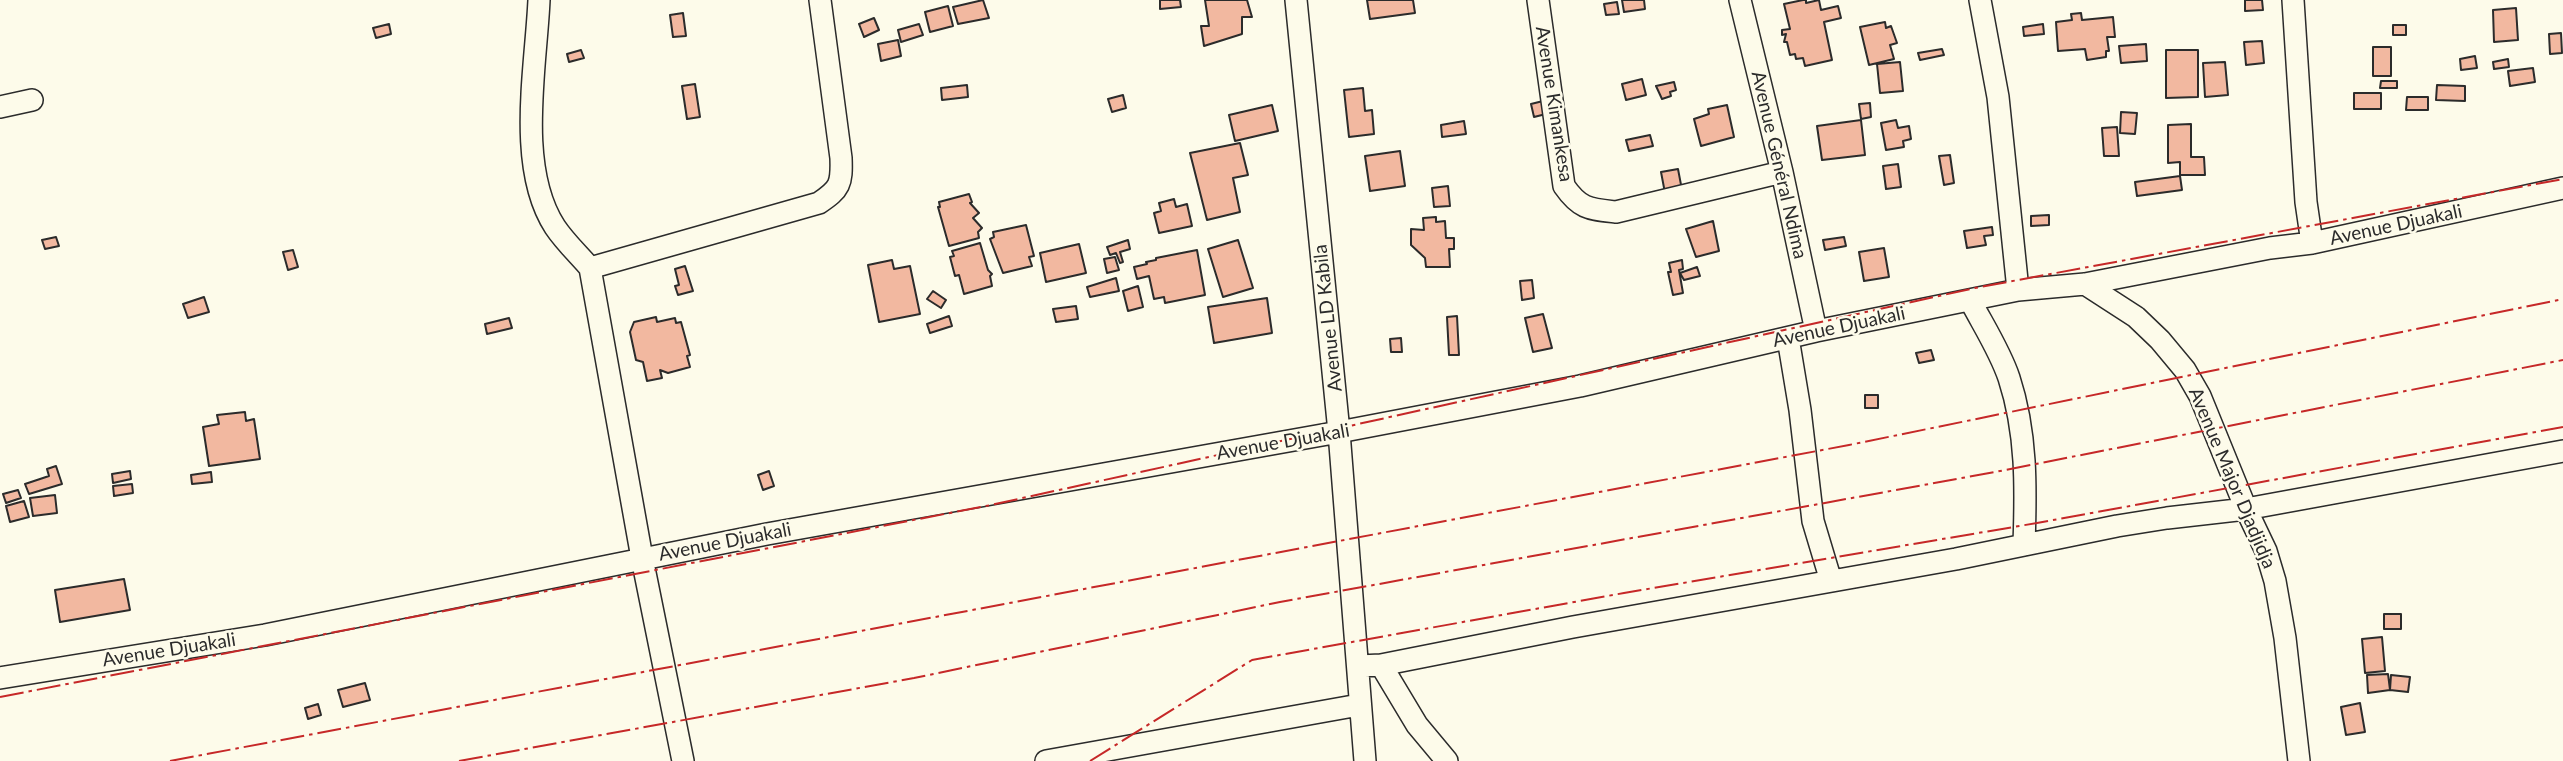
<!DOCTYPE html>
<html>
<head>
<meta charset="utf-8">
<style>
  body { margin:0 }
  canvas { display:block; background:#fdfbea }
</style>
</head>
<body>
<canvas width="2563" height="761"></canvas>
<script>
const context = document.querySelector('canvas').getContext('2d');
context.lineJoin = 'round';
function fillPath(path, color) { context.fillStyle = color; context.fill(path, 'evenodd'); }
function stroke(path, color, width, dash) { context.strokeStyle = color; context.lineWidth = width; context.lineCap = dash ? 'butt' : 'round'; context.setLineDash(dash || []); context.stroke(path); }
function write(font, color, halo, rows, align = 'center') {
  context.font = font + ' Lato,sans-serif'; context.lineWidth = 5; context.setLineDash([]); context.textBaseline = 'middle'; context.strokeStyle = halo; context.fillStyle = color; for (const [text, x, y, turn = 0] of rows) {
    context.save(); context.translate(x, y); context.rotate((+turn || 0) * Math.PI / 180); context.textAlign = isNaN(turn) ? turn : align; if (halo) context.strokeText(text, 0, 0); context.fillText(text, 0, 0); context.restore();
  }
}
const building = new Path2D(`
  M983 0 989 18 958 24 953 7Z
  M1160 0H1180L1181 7 1160 9Z
  M1205 0H1247L1252 17H1242V34L1204 46 1201 26H1209Z
  M1367 0H1413L1415 13 1370 19Z
  M1622 0H1644L1645 9 1624 12Z
  M1803 0H1806V3L1819 0 1821 10 1838 6 1841 18 1824 22 1832 60 1805 66 1803 58 1796 59 1795 54 1790 55 1787 42H1784L1786 34 1782 35V30L1790 29 1784 4Z
  M2245 0H2262L2263 10 2245 11Z
  M1617 2 1619 14 1606 15 1604 4Z
  M948 6 953 26 930 32 925 12Z
  M2516 8 2518 40 2494 42 2493 10Z
  M683 13 686 36 673 37 670 15Z
  M2081 13 2082 20 2113 17 2115 37H2107L2109 51H2106V57L2087 60 2085 49 2058 51 2056 22 2072 20 2071 14Z
  M874 18 879 30 864 37 859 24Z
  M1885 22 1886 28 1891 26 1897 43 1890 45 1894 59 1869 65 1860 27Z
  M389 24 391 34 376 38 373 28Z
  M919 24 923 35 901 42 898 30Z
  M2043 24 2044 34 2024 36 2023 27Z
  M2393 25H2406V35H2393Z
  M2561 33 2562 53 2550 54 2549 34Z
  M898 40 901 56 881 61 878 44Z
  M2262 41 2264 63 2246 65 2244 42Z
  M2146 44 2147 61 2121 63 2119 46Z
  M2373 47H2391V76H2373Z
  M1942 49 1944 55 1920 60 1918 53Z
  M581 50 584 58 569 62 567 54Z
  M2166 50H2198V97L2166 98Z
  M2475 56 2477 68 2461 70 2460 59Z
  M2508 59 2509 67 2494 69 2493 62Z
  M1900 62 1903 91 1880 93 1877 64Z
  M2225 62 2228 95 2205 97 2203 63Z
  M2533 68 2535 82 2510 86 2508 71Z
  M1642 79 1646 95 1626 100 1622 84Z
  M2381 81H2397V88H2380Z
  M1674 82 1676 90 1670 92 1671 96 1662 99 1656 86Z
  M695 84 700 117 687 119 682 86Z
  M967 85 968 97 942 100 941 88Z
  M2437 85 2465 86V101L2436 100Z
  M1363 88 1365 111 1372 110 1374 134 1349 137 1344 90Z
  M2354 93H2381V109H2354Z
  M1123 95 1126 108 1112 112 1108 99Z
  M2407 97H2428V110H2406Z
  M1547 100 1550 113 1534 117 1531 104Z
  M1870 103 1871 117 1861 119 1859 104Z
  M1272 105 1278 131 1235 141 1229 115Z
  M1727 105 1734 137 1701 146 1694 119 1709 114 1708 109Z
  M2121 112 2137 113 2135 134 2120 133Z
  M1861 120 1865 155 1822 160 1817 126Z
  M1896 120 1898 128 1909 126 1911 139 1903 141 1904 147 1886 150 1881 123Z
  M1464 121 1466 134 1442 137 1441 125Z
  M2191 124V157H2204L2205 175H2180V162L2168 163V125Z
  M2117 127 2119 156H2104L2102 128Z
  M1650 135 1653 146 1629 151 1626 140Z
  M1240 143 1248 175 1233 178 1240 212 1207 220 1190 153Z
  M1400 151 1405 186 1370 191 1365 156Z
  M1950 155 1954 183 1944 185 1939 156Z
  M1898 164 1901 187 1886 189 1883 166Z
  M1678 169 1682 190 1665 193 1661 172Z
  M2180 176 2182 190 2137 196 2135 182Z
  M1448 186 1450 206 1434 207 1432 188Z
  M969 194 972 202 970 203 979 213 973 218 982 228 978 232 979 238 949 246 938 207H940L939 202Z
  M1174 199 1176 207 1187 204 1192 226 1159 233 1154 213 1161 211 1159 203Z
  M2049 215V225L2031 226V216Z
  M1436 217V222L1445 221 1446 238H1454V249H1449L1450 267H1426L1425 258 1411 245V229L1424 230 1423 218Z
  M1713 221 1719 251 1696 257 1686 229Z
  M1026 225 1034 256 1029 257 1032 266 1003 273 990 239 994 237 993 232Z
  M1992 227 1993 235 1984 236 1986 245 1967 248 1964 231Z
  M56 237 59 246 45 249 42 240Z
  M1844 237 1846 246 1825 250 1823 240Z
  M1128 240 1130 249 1120 252 1123 262 1120 263 1116 253 1110 255 1107 247Z
  M1238 240 1253 288 1223 297 1208 249Z
  M980 243 988 270 992 274 990 276 992 286 964 294 959 275 955 276 950 257 954 256 952 251Z
  M1079 244 1086 273 1046 282 1040 253Z
  M1884 248 1889 277 1864 281 1859 252Z
  M293 250 298 267 288 270 283 252Z
  M1197 250 1205 295 1165 303 1164 297 1154 299 1149 276 1137 279 1134 267 1147 264 1146 262 1156 260V258Z
  M1115 257 1119 270 1107 273 1104 259Z
  M892 260 894 269 910 266 920 314 879 322 868 265Z
  M1682 260 1683 269 1679 270 1683 293 1673 295 1668 272H1671L1669 263Z
  M685 266 693 291 678 295 675 286 679 285 675 269Z
  M1697 267 1700 276 1684 280 1680 273Z
  M1116 278 1119 291 1090 297 1087 287Z
  M1532 280 1534 298 1522 300 1520 281Z
  M1138 286 1143 307 1128 311 1123 291Z
  M933 291 946 300 941 308 927 299Z
  M204 297 209 312 188 318 183 304Z
  M1267 298 1272 333 1214 343 1208 307Z
  M1076 306 1078 319 1056 322 1053 309Z
  M1543 314 1552 348 1533 352 1525 318Z
  M949 316 952 326 930 333 927 324Z
  M1457 316 1459 355H1449L1447 317Z
  M656 317 657 322 675 318 676 323 681 322 690 355 687 356 690 367 668 373 660 370 662 378 647 381 643 362 636 360 630 332 634 322Z
  M509 318 512 328 487 334 485 324Z
  M1401 338 1402 352H1391L1390 339Z
  M1931 350 1934 360 1919 363 1916 353Z
  M1865 395H1878V408H1865Z
  M245 412 246 421 254 419 260 459 209 466 203 427 219 424 217 415Z
  M56 466 62 484 29 494 25 484 49 476 47 469Z
  M130 471 131 479 113 483 112 474Z
  M769 471 774 486 763 490 758 475Z
  M211 472 212 482 192 484 191 475Z
  M132 484 133 493 114 496 113 486Z
  M18 490 21 498 6 503 3 494Z
  M55 495 57 513 33 516 30 498Z
  M24 501 29 517 10 522 6 506Z
  M124 579 130 610 60 622 55 590Z
  M2384 614H2401V629H2384Z
  M2382 637 2385 671 2365 673 2362 639Z
  M2388 674 2390 690 2368 693 2367 675Z
  M2391 675 2410 677 2408 692 2390 690Z
  M365 683 370 700 343 707 338 690Z
  M2360 703 2365 732 2346 735 2341 707Z
  M318 704 321 715 308 719 305 708Z`);
const minor = new Path2D(`
  M539 0C536 68 516 167 555 227 565 242 579 255 590 268
  M1296 0 1339 432 1365 761
  M1538 0 1564 186C1580 209 1589 209 1616 212L1782 172
  M1740 0 1782 172 1816 331
  M1980 0 1998 97 2018 290
  M2293 0 2306 202 2312 243
  M0 107 32 100
  M2085 284 2136 317 2160 340 2185 370 2200 396 2246 509 2266 551 2275 581 2285 638 2299 761
  M1970 300C1983 325 2000 351 2009 378 2027 433 2026 488 2024 545
  M1788 338 1800 410 1813 521 1831 581
  M1381 665 1417 725 1447 761
  M1359 666 1381 665 1573 627 1956 559 2117 526 2167 518 2246 509 2563 451
  M0 678 265 635 767 534 1339 432 1580 386 1816 331 2018 290 2085 284 2270 248 2312 243 2563 188
  M683 761 642 558 590 268 819 203C840 189 842 184 841 158L820 0
  M1046 761 1359 705`);
const power = new Path2D(`
  M0 697 991 505 1975 288 2563 179
  M170 761 1849 445 2563 299
  M459 761 914 678 1280 602 1995 472 2563 360
  M1090 761 1252 660 1624 593 2037 523 2563 427`);
const streetNames = [
  ["Avenue Kimankesa",1554,104,81],
  ["Avenue Général Ndima",1779,165,77],
  ["Avenue Djuakali",2396,225,-12],
  ["Avenue LD Kabila",1328,318,-96],
  ["Avenue Djuakali",1839,327,-12],
  ["Avenue Djuakali",1283,442,-10],
  ["Avenue Major Djadjidja",2232,478,67],
  ["Avenue Djuakali",725,542,-11],
  ["Avenue Djuakali",169,650,-9]
];
fillPath(building, '#f2b8a0');
stroke(building, '#2b2b2b', 2);
stroke(minor, '#2b2b2b', 24);
stroke(minor, '#fdfbea', 21);
stroke(power, '#c62828', 2, [24, 5, 3.5, 5]);
write('19px', '#2b2b2b', '#fdfbea', streetNames);
</script>
</body>
</html>
